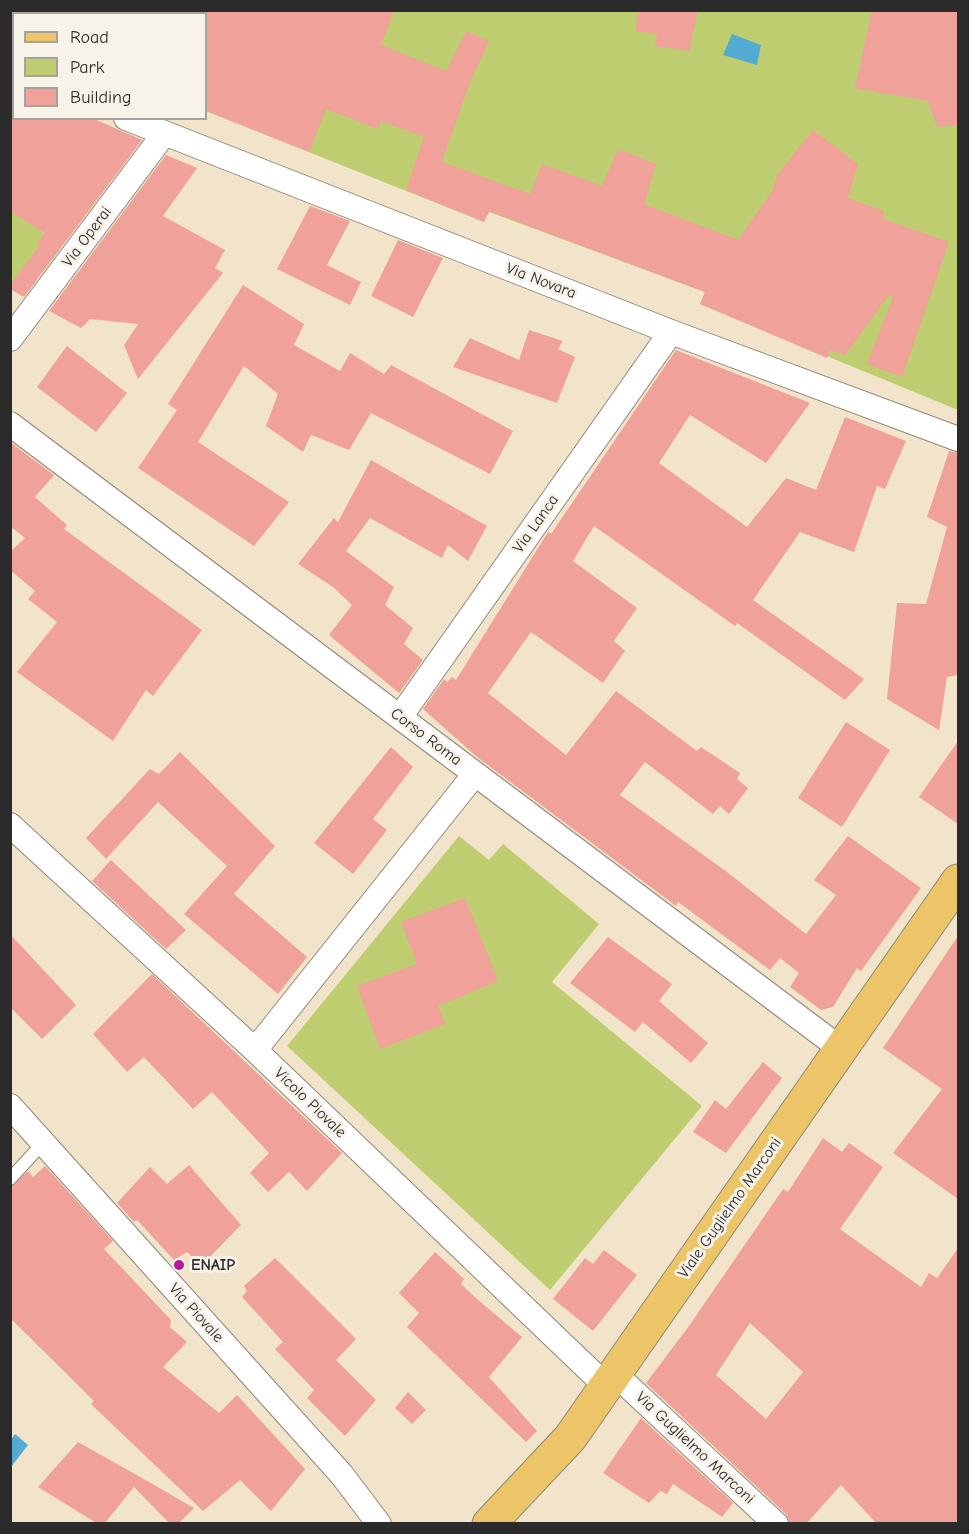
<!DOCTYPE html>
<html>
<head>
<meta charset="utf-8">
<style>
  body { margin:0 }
  #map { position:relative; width:969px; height:1534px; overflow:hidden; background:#f2e4ca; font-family:"Comic Neue",sans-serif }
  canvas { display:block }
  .frame { position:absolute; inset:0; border:12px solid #2b2b2b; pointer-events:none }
  .legend { position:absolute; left:12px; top:12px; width:195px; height:108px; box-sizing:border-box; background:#f7f3e8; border:2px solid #a5a39c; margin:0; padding:8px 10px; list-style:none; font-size:18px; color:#2b2b2b }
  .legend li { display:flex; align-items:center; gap:12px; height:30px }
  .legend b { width:30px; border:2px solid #a5a39c }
</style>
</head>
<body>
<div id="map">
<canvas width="969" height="1534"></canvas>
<div class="frame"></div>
<ul class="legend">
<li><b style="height:8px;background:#edc569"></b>Road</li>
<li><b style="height:16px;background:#becd70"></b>Park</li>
<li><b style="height:16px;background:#f0a199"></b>Building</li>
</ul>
</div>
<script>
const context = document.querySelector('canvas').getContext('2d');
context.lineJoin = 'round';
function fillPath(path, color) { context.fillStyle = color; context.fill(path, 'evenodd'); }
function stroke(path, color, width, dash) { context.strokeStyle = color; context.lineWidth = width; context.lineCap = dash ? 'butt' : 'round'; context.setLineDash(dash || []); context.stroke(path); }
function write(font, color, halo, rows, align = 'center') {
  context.font = font + ' "Comic Neue",sans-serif'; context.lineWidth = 6; context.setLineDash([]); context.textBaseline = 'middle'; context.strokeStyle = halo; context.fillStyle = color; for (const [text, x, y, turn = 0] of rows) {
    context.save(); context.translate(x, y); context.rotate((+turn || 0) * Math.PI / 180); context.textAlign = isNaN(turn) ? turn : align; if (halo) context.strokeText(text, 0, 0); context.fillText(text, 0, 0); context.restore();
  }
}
const green = new Path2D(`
  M10 11H958V410L700 304 705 292 489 212 484 222 206 111V14H14L13 34 11 33Z
  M11 211 44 233 38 243 44 248 11 285Z
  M459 836 489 860 503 844 599 924 552 982 702 1106 550 1290 287 1046Z`);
const water = new Path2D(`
  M732 34 761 45 757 65 723 55Z
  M15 1434 28 1445 11 1467V1440Z`);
const building = new Path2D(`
  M206 10H394L381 45 446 71 466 31 489 41 470 82 442 162 530 194 542 164 602 186 618 149 656 164 644 204 738 240 773 190 777 175 813 130 858 164 848 198 884 211 883 219 949 242 902 377 867 364 893 297 889 295 845 355 830 350 827 358 700 304 705 292 489 211 484 222 406 190 424 137 381 121 378 129 326 109 309 152 206 111Z
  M639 10H698L689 51 655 46 657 34 635 31Z
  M872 10H958V125L937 127 928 101 855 88Z
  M10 118H92L142 140 24 297 10 289V285L40 245 37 244 44 233 10 211Z
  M166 155 197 168 163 216 225 250 215 268 223 273 138 379 124 345 138 324 90 319 81 328 49 311Z
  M310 206 350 221 327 265 361 282 350 305 277 269Z
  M398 240 443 258 413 317 371 296Z
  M243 285 304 324 294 345 340 371 350 353 384 374 391 365 513 431 490 474 371 413 349 450 311 435 303 452 266 426 278 394 244 366 198 442 289 502 254 546 138 468 177 410 168 404Z
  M529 330 563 341 558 349 575 357 557 403 453 367 470 338 519 360Z
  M67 346 127 393 96 432 37 387Z
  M676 350 810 403 766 463 690 415 659 463 747 527 786 478 816 490 845 417 906 441 885 489 877 486 854 552 800 532 753 600 864 679 845 700 737 623 735 626 594 526 573 561 637 608 614 641 625 651 603 683 531 632 488 693 566 755 616 691 697 751 701 747 740 773 737 779 748 788 729 814 720 806 713 814 645 762 620 795 727 872 806 934 836 895 814 880 848 836 921 888 861 971 857 968 833 1007 821 1010 790 987 799 973 780 958 770 970 678 902 676 906 477 757 423 709 444 679 447 682 452 677 456 680 548 532 551 534Z
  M10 442 54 475 35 497 67 525 64 529 202 630 153 696 146 690 113 741 17 672 57 622 28 599 35 591 10 570V552L25 538 10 526Z
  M949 451 958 453V675L947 677 939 730 887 699 897 603 926 604 947 527 927 517Z
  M371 460 487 526 468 561 448 545 442 558 370 518 346 551 394 587 385 605 413 628 404 644 423 660 399 693 329 635 352 605 333 587 298 564 334 518 338 522Z
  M846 722 890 750 842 827 798 798Z
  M958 741V824L919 797Z
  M391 747 413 767 373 819 387 830 353 874 314 843Z
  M180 752 275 846 234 894 307 957 278 994 184 914 227 866 158 802 106 859 86 838 150 769 159 774Z
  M111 860 186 930 166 949 92 881Z
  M465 898 498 981 438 1006 445 1024 380 1049 357 986 417 964 401 922Z
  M10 934 76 1005 42 1039 10 1007Z
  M958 936V1199L893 1153 942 1089 883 1048Z
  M608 937 672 984 659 1001 708 1043 691 1063 643 1022 635 1032 570 983Z
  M152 974 342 1153 307 1191 289 1172 268 1192 250 1173 269 1153 212 1092 193 1109 144 1057 127 1072 93 1034Z
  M763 1062 782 1078 726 1153 693 1132 715 1100 726 1109Z
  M823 1138 842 1152 849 1143 883 1167 840 1229 921 1287 929 1273 937 1278 958 1248V1524H877L841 1485 806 1524H790L786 1514 646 1383 689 1326 783 1189 788 1192ZM750 1323 803 1372 766 1419 716 1375Z
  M189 1165 241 1225 201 1266 187 1252 174 1260 137 1220 134 1222 117 1203 150 1167 167 1184Z
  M45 1166 113 1241 104 1249 171 1320 170 1327 187 1342 163 1367 219 1413 237 1395 305 1469 271 1511 240 1480 203 1511 91 1404 94 1401 10 1318V1187L28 1171 33 1177Z
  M604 1250 637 1275 593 1331 553 1299 585 1258 593 1264Z
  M435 1252 464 1279 461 1284 477 1299 522 1337 489 1377 537 1431 526 1442 407 1327 419 1313 399 1293Z
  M275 1258 356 1339 336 1360 376 1400 345 1436 307 1398 314 1390 275 1349 283 1342 242 1297 247 1291 244 1286Z
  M408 1392 426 1410 412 1424 395 1408Z
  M641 1418 733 1503 722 1517 673 1484 667 1494 660 1491 649 1503 603 1473Z
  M78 1442 142 1478 194 1508 178 1524H170L134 1487 104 1524H98L38 1487Z`);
const service = new Path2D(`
  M10 1179 43 1143`);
const minor = new Path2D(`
  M10 70 14 72
  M126 118 671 332 958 439
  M10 339 164 134
  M10 424 841 1049
  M400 717 671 332
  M10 825 255 1050 606 1386
  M255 1050 475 774
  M10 1106 342 1475 379 1524
  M614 1373 776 1524`);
const primary = new Path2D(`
  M489 1524 570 1438 958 881`);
const markers = [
  [179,1265,6,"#b5179e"]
];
const streetNames = [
  ["Via Operai",87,237,-53],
  ["Via Novara",541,281,21],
  ["Via Lanca",536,524,-55],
  ["Corso Roma",426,737,37],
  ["Vicolo Piovale",310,1103,44],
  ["Viale Guglielmo Marconi",730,1208,-55],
  ["Via Piovale",196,1313,48],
  ["Via Guglielmo Marconi",695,1448,43]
];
const poiNames = [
  ["ENAIP",191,1265]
];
fillPath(green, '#becd70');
fillPath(water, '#54abd1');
fillPath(building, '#f0a199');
stroke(service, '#8e887a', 14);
stroke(minor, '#8e887a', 26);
stroke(primary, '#8e887a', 35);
stroke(service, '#fff', 12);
stroke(minor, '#fff', 24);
stroke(primary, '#edc569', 33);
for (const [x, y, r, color] of markers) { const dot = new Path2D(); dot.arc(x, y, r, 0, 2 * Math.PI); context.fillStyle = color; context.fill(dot); stroke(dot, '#f7f3e8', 2); }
write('16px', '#2b2b2b', '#f7f3e8', streetNames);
write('bold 16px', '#2b2b2b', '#f7f3e8', poiNames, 'left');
</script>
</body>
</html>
